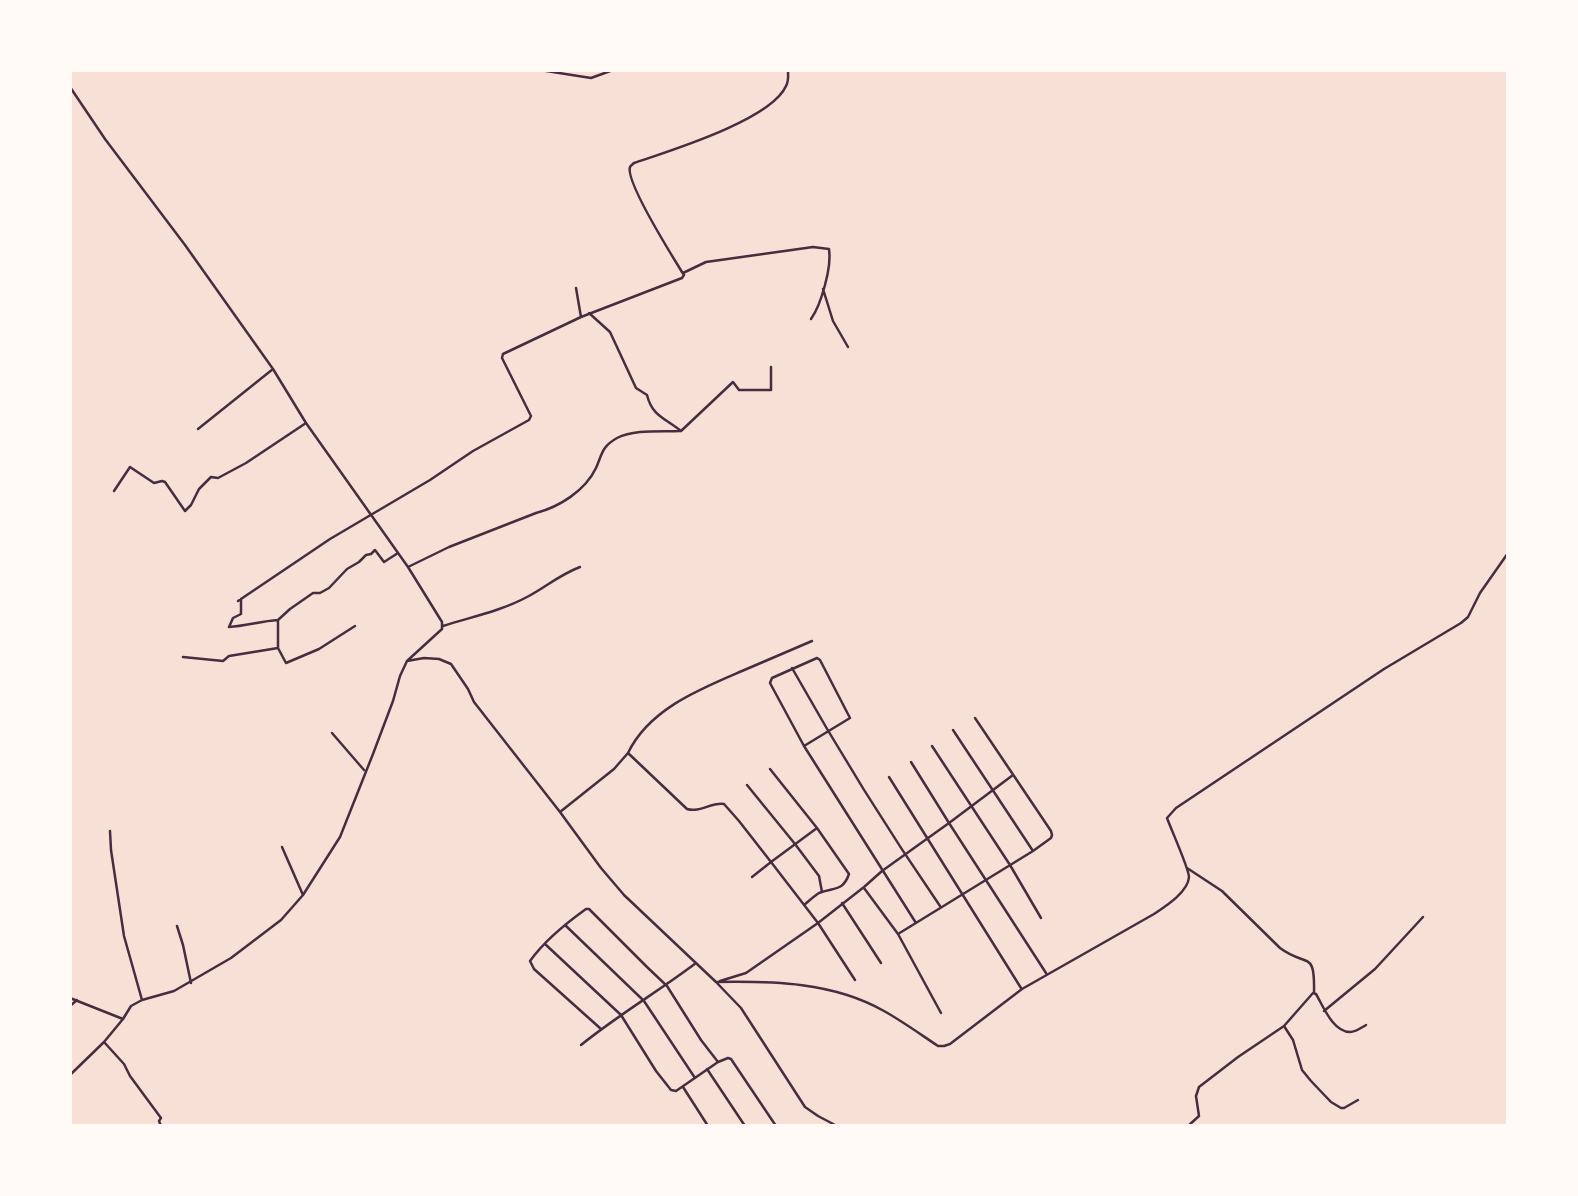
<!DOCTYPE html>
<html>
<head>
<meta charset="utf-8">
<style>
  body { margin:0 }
  #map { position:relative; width:1578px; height:1196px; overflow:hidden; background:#f7e1d7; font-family:Mulish,sans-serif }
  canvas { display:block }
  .frame { position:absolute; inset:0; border:72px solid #fffaf5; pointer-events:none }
</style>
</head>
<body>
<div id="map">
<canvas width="1578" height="1196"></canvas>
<div class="frame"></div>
</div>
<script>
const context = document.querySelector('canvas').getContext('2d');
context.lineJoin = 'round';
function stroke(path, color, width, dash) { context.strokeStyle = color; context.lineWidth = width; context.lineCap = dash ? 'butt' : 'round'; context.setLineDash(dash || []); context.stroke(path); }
const minor = new Path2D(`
  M540 70 591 78 613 70
  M70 87 105 139 185 245 273 369 306 423 408 567 442 622V629L407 661
  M683 273 706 262 813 247 829 249C832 267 821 305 811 319
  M576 288 581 317
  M823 289 833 321 848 347
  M589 313 610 332 636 388 647 395C652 416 665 418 681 431L733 382 739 390H771V367
  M198 429 273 369
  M114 491 130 467 154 483 162 481 165 482 185 511 191 505 199 489 211 477 218 478 246 463 306 423
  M408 567 449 547 536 513C559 507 585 491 596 468 602 455 601 447 617 438 635 429 661 432 681 431
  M241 599V614L233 618 229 627C246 626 261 621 278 620L290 609 313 593H320L329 588 347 569 359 562 366 555 371 554 375 550 384 562 398 553
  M238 601 330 539 430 480 473 451 529 420 531 416 502 358 503 354 581 317 682 278 684 275 682 272C673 257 625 182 630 167 631 165 633 164 634 163 669 151 771 120 786 86 789 81 788 76 788 70
  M443 626C471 617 501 611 527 597 546 587 559 575 580 567
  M812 641C789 651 765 661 742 671 700 689 649 709 628 753L687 809C700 813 711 802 724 804L739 821 771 862 817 828
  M278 648 286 663 319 649 355 626
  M183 657 223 661 229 656 278 648V620
  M792 668C838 750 887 829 940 906
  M953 730 1033 851
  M332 733 364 770
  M804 746 850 718 820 660 817 658 772 678 770 683 804 746 916 923
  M932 746 1010 865 1041 918
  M911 762 949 823 1013 775
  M770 769 817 828 849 874C843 892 833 887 819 893 814 896 809 901 804 905
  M889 777 1021 988
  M747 785 795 844 819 876 822 892
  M560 812 614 769 628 753
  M110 831 111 850 124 936 142 1000
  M282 847 303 895
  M1187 868 1222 891 1280 948C1307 968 1315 949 1314 993
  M752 877 771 862 818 923 855 980
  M864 888 898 934 941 1013
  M842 903 881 963
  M565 925 644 1001 695 1078
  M177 926 183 945 191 983
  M898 934 1033 851 1051 838 1052 835 1051 831 975 718
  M545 944 621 1015 656 1071 671 1090 676 1091 718 1062 701 1040 667 986 647 967 589 909H586C565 924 545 940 530 961L534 969 601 1029
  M720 981 746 973 818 923 864 887 882 871 949 823 1046 973
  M716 982C773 981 833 982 884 1011 902 1021 920 1034 938 1046H944L950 1044 1022 989 1154 914C1166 906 1188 892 1189 877 1189 869 1171 829 1167 818L1176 808 1384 669 1461 623 1468 617 1480 593 1508 553
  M70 998 123 1019
  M70 1006 77 1000
  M1324 1011 1375 969 1423 917
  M1284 1026 1293 1040 1302 1070 1311 1081 1331 1102 1341 1108H1344L1358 1100
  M104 1042 124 1064 130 1076 161 1118 159 1121 161 1126
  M581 1045C618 1015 659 991 696 963
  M718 1062 728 1058 731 1059 776 1126
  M707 1069 745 1126
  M70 1075 104 1042 123 1019 131 1006 142 1000 174 991 231 958 281 920 303 895 340 837 373 754 393 701 400 676 407 661 424 658 439 659 451 664 468 689 474 702 560 812 601 868 624 895 716 982 741 1008 805 1107 818 1116 837 1126
  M683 1087 708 1126
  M1188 1126 1199 1116 1196 1096 1199 1087 1238 1057 1284 1026 1313 993 1316 994C1323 1006 1333 1032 1350 1032 1355 1032 1361 1028 1366 1025`);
stroke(minor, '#4a2c40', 2.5);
</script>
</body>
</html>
